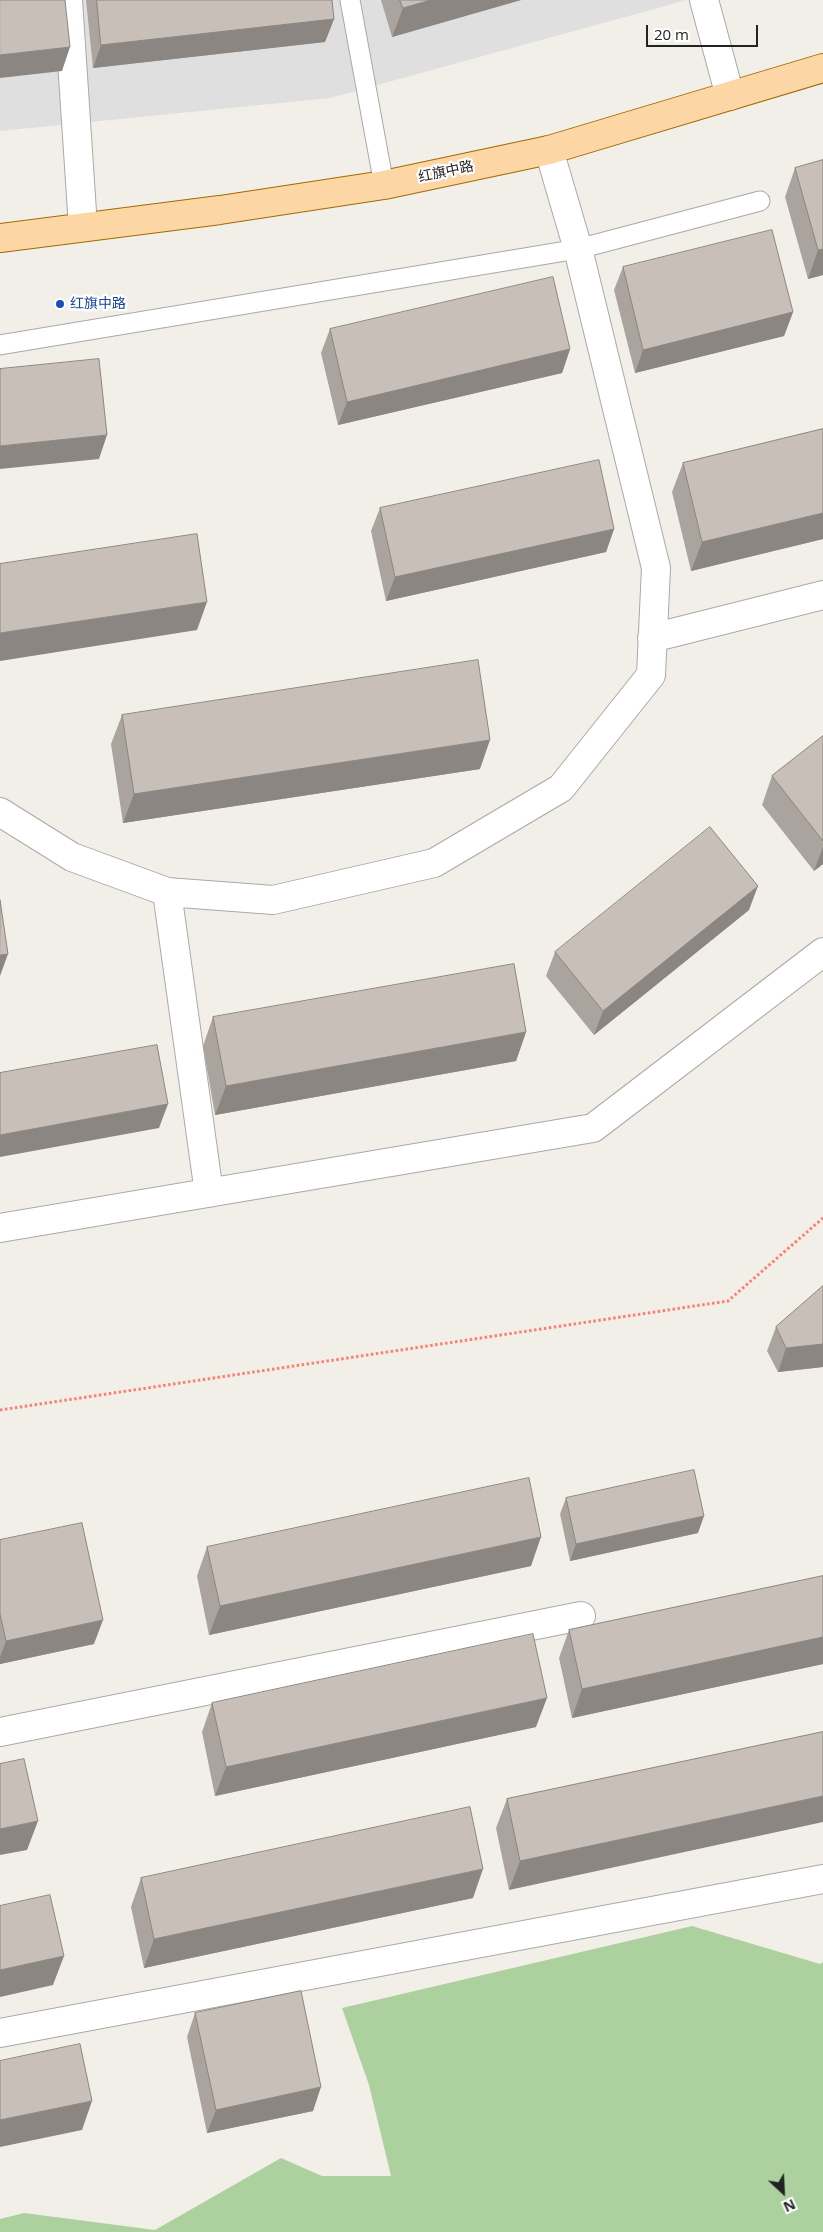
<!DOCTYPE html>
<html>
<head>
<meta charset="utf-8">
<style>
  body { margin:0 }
  #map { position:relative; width:823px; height:2232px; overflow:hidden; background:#f2efe9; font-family:"Open Sans",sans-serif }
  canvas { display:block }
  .north { position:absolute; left:758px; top:2167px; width:50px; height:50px; -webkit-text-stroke:4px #fff; paint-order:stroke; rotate:155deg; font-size:14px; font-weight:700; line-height:20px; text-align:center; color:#222 }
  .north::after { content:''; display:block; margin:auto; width:18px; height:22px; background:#222; clip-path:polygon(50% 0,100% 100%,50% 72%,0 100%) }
  .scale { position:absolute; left:646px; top:25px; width:112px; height:22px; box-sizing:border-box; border:2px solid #222; border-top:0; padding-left:6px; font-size:15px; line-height:18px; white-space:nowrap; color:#222; -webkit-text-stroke:4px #fff; paint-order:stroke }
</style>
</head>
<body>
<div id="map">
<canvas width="823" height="2232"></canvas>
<div class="north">N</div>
<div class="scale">20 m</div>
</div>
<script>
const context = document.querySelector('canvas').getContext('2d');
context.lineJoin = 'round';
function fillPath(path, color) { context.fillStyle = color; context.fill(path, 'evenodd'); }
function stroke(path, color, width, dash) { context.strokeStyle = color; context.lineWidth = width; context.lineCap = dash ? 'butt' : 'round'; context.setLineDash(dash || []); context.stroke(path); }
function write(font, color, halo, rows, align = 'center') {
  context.font = font + ' "Open Sans","Noto Sans SC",sans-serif'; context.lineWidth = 4.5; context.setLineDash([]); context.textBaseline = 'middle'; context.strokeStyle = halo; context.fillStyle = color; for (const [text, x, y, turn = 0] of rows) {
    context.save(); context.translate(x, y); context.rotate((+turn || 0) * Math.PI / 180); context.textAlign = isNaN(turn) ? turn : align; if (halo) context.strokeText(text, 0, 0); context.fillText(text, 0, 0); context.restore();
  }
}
const residential = new Path2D(`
  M0 0H687L330 98 0 131Z`);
const forest = new Path2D(`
  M692 1926 820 1964 823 1962V2232H0V2219L24 2213 155 2230 281 2158 322 2176H391L369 2085 342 2008Z`);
const path = new Path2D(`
  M0 1410 728 1301 823 1218`);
const service = new Path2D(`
  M350 0 384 185
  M0 345 578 249 760 201`);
const minor = new Path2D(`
  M68 0 83 227
  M704 0 730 96
  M652 638 823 595
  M0 812 72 857 167 892 273 900 434 863 561 788 651 675 656 568 578 249 549 150
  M167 892 209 1193
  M0 1228 593 1128 823 952
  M0 1732 581 1616
  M0 2033 823 1879`);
const primary = new Path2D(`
  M0 238 220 210 384 185 549 150 823 68`);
const wall = new Path2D(`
  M86 0H332L334 19 325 42 93 68Z
  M381 0H521L392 37Z
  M823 160V275L808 279 785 197 795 168Z
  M623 267 793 312 784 336 635 373 614 290Z
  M330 329 570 349 562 373 338 425 321 353Z
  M823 429V539L691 571 672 492 683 463Z
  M380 508 614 529 606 552 386 601 371 531Z
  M122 715 480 769 123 823 111 744Z
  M823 736V864L814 871 762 805 772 776Z
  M749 910 594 1035 546 976 555 952Z
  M213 1017 526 1032 516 1061 215 1115 203 1046Z
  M823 1286V1367L778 1372 767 1351 776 1327Z
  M566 1498 698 1533 570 1561 560 1514Z
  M0 1540 94 1644 0 1664Z
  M207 1547 531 1566 209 1635 197 1576Z
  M823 1576V1664L572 1718 559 1658 569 1630Z
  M212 1703 536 1727 215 1796 202 1732Z
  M823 1732 509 1890 496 1828 507 1799Z
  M141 1878 473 1898 144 1968 131 1907Z
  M195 2013 313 2111 207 2133 187 2037Z`);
const shadedWall = new Path2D(`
  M431 0H521L392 37 403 8Z
  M334 19 325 42 93 68 101 45Z
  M70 47 62 71 0 78V55Z
  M823 249V275L808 279 818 250Z
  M793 312 784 336 635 373 643 350Z
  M570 349 562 373 338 425 347 402Z
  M107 435 99 459 0 469V446Z
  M823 513V539L691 571 702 542Z
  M614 529 606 552 386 601 395 577Z
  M207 602 197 630 0 661V633Z
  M490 740 480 769 123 823 134 794Z
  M823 847V864L814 871Z
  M758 886 749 910 594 1035 603 1011Z
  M8 954 0 976V955Z
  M526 1032 516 1061 215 1115 226 1086Z
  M168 1104 159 1128 0 1157V1135Z
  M823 1344V1367L778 1372 786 1348Z
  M704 1516 698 1533 570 1561 576 1544Z
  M541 1537 531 1566 209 1635 220 1606Z
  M103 1620 94 1644 0 1664V1657L6 1641Z
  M823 1637V1664L572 1718 582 1689Z
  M547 1698 536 1727 215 1796 226 1767Z
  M823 1796V1822L509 1890 520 1861Z
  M38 1821 27 1850 0 1855V1829Z
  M483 1869 473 1898 144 1968 154 1939Z
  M64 1956 53 1985 0 1997V1970Z
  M321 2087 313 2111 207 2133 216 2110Z
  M92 2101 82 2130 0 2147V2120Z`);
const building = new Path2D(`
  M0 0H65L70 47 0 55Z
  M97 0H332L334 19 101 45Z
  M400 0H431L403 8Z
  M823 160V249L818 250 795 168Z
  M772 230 793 312 643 350 623 267Z
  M553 277 570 349 347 402 330 329Z
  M99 359 107 435 0 446V369Z
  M823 429V513L702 542 683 463Z
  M599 460 614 529 395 577 380 508Z
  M197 534 207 602 0 633V564Z
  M478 660 490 740 134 794 122 715Z
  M823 736V841L772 776Z
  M710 827 758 886 603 1011 555 952Z
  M0 900 8 954 0 955Z
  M514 964 526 1032 226 1086 213 1017Z
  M157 1045 168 1104 0 1135V1073Z
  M823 1286V1344L786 1348 776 1327Z
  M694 1470 704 1516 576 1544 566 1498Z
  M529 1478 541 1537 220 1606 207 1547Z
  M82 1523 103 1620 6 1641 0 1614V1540Z
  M823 1576V1637L582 1689 569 1630Z
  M533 1634 547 1698 226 1767 212 1703Z
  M823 1732V1796L520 1861 507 1799Z
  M24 1759 38 1821 0 1829V1764Z
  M470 1807 483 1869 154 1939 141 1878Z
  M50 1895 64 1956 0 1970V1906Z
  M301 1991 321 2087 216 2110 195 2013Z
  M80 2044 92 2101 0 2120V2061Z`);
const markers = [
  [60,304,5,"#1a4fb4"]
];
const streetNames = [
  ["红旗中路",446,172,-12]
];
const transitNames = [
  ["红旗中路",70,304]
];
fillPath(residential, '#e0dfdf');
fillPath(forest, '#add19e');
stroke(service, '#a9a9a9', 21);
stroke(minor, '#a9a9a9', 30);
stroke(primary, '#a06b00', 30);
stroke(path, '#fa8072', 3, [2.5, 2.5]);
stroke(service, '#fff', 19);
stroke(minor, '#fff', 28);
stroke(primary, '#fcd6a4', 28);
fillPath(wall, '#aba49e');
fillPath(shadedWall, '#8b8681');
fillPath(building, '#c7bfb8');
stroke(building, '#8b8681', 1);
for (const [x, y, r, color] of markers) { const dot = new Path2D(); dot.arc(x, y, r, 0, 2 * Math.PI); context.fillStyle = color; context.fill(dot); stroke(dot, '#fff', 2); }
write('14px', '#222', '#fff', streetNames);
write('14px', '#164399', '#fff', transitNames, 'left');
</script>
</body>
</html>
